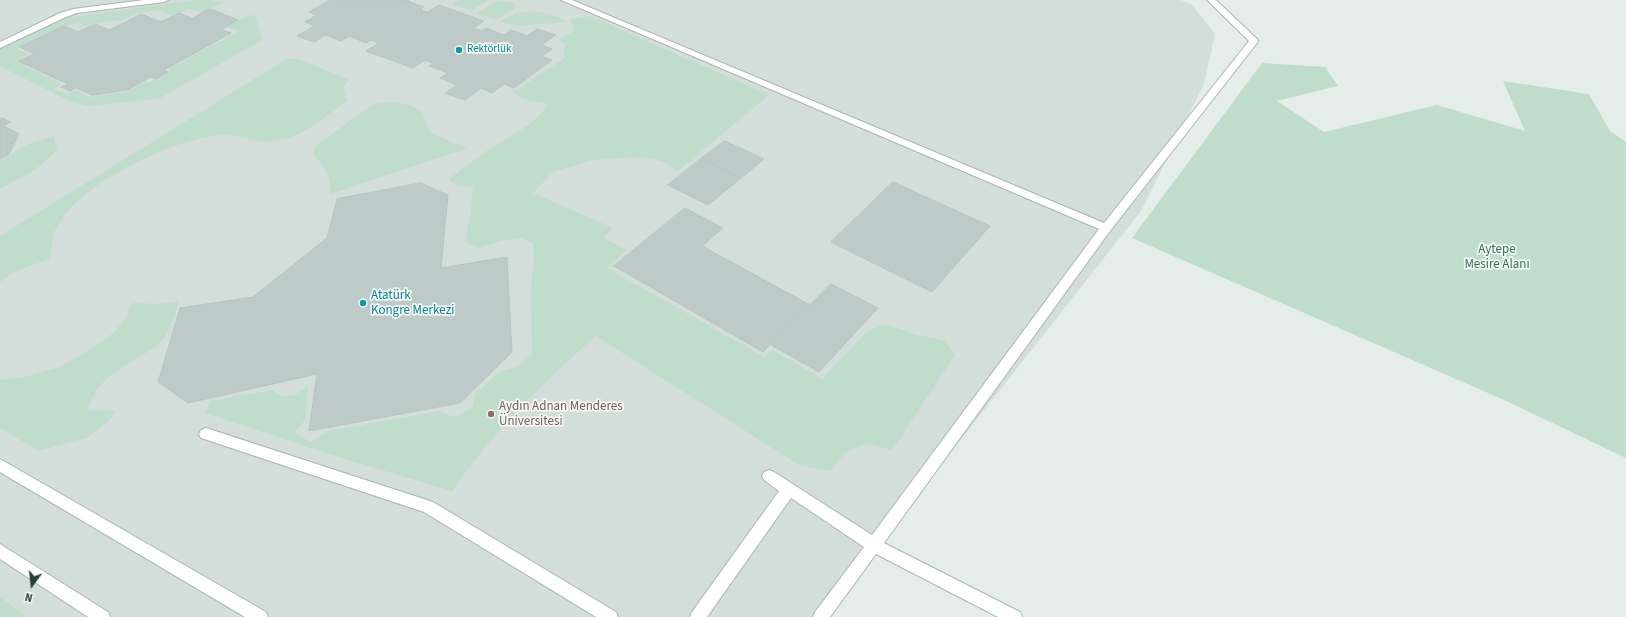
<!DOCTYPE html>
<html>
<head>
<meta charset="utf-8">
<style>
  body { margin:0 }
  #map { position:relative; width:1626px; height:617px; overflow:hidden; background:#e5edea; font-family:"Source Sans 3",sans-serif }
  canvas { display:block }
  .north { position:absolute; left:12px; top:565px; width:40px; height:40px; -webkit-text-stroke:3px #f5f9f8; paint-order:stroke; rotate:195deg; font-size:11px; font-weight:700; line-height:16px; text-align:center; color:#253d3a }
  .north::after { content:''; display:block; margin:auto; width:14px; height:18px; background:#253d3a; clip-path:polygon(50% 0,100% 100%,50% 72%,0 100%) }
</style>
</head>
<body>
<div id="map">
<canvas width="1626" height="617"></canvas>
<div class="north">N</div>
</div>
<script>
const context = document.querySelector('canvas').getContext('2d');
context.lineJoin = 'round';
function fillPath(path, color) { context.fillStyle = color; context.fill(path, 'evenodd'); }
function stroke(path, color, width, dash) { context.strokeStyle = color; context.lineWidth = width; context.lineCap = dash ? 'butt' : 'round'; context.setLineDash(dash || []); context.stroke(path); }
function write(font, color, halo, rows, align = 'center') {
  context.font = font + ' "Source Sans 3",sans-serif'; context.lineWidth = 3.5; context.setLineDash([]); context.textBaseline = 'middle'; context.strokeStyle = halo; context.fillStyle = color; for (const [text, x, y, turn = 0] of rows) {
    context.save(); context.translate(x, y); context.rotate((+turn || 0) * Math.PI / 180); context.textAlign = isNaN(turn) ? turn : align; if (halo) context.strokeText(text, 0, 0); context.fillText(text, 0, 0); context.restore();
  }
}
const built = new Path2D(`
  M0 0H1181L1193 6 1215 34 1204 84 1141 211 821 617H0Z`);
const green = new Path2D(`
  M196 0H212L223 3 202 12 190 9 171 15 159 10 134 14 120 21 112 20 85 26 78 23 69 25 18 49 29 54 15 61 61 84 53 89 67 94 76 90 89 97 125 92 145 82 149 83 171 71 169 69 239 31 228 27 248 15 255 16 262 40 160 98 110 104 89 106 74 103 0 66V49L64 18Z
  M459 0H488L472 10 453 4Z
  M496 1 514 2 516 6 514 9 496 20 477 14Z
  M530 12C545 12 554 14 567 22L516 26 500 22 516 13Z
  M590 16 769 95 678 171 662 161 639 157 592 160 553 172 533 193 613 228 603 238 627 250 607 268 764 357 772 350 822 379 868 331 885 324 915 334 945 341 955 355 892 450 866 443 845 453 830 471 799 465 596 336C543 382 492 433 452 491L329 454 205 413 211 401 273 390 282 397 295 395 308 386 305 420 294 433 311 442 329 431 440 411C455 420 460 416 473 406L474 395 498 373 517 367 532 354 531 292 534 256 533 243 522 238 502 241 477 248 465 241 471 212 473 187 456 186 449 179C464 168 479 156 494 146 515 132 534 126 548 104L522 99 514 92 566 57 563 51 566 44 559 40 575 30 570 20Z
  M292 59H299L349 80 343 87 347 101C329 113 311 130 291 137 281 140 270 142 261 141 249 140 238 135 225 135 181 135 89 180 63 217 60 222 55 229 53 235 52 244 51 251 49 259L16 271 0 282V236L285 60Z
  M1262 63 1325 67 1338 86 1277 101 1324 132 1437 105 1525 131 1503 81 1589 94 1610 131 1626 142V458L1502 399 1132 238Z
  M394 102 409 105 422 111 430 133 467 148 331 194C330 175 326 168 313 154L316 146 373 104Z
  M54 136 57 148C44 168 20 178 0 189V161L28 144Z
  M179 301C176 310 170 331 164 338 140 364 95 371 88 411L115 410 113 417 88 437 39 451 0 428V380L24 377 60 367 88 351 111 335 125 320 133 303 160 304Z
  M0 597 27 617H0Z`);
const building = new Path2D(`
  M331 0H409L407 1 424 7 420 10 428 12 439 5 484 21 473 28 481 31 486 28 504 35 511 30 527 36 537 29 556 35 541 45 552 49 542 56 552 60 514 88 504 84 492 93 481 88 465 100 445 93 457 85 440 78 448 73 429 66 433 63 425 60 413 68 366 51 379 43 371 40 366 43 349 36 341 41 326 35 314 42 297 36 315 26 305 22 317 15 309 12Z
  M210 9 238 20 221 30 231 33 164 70 168 72 156 79 151 77 127 90 92 95 76 88 70 91 61 87 68 84 18 61 34 54 20 47 64 26 78 32 95 24 110 30 141 14 161 22 179 13 192 18Z
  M2 118 11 122 4 126 19 134 9 154 0 159V119Z
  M725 141 764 159 741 178 702 158Z
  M702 158 741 178 708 205 668 185Z
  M893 182 990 226 932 292 831 242Z
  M421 183 448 195 441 268 507 257 512 352 460 403 309 431 317 374 188 403 158 382 180 308 253 297 327 238 337 199Z
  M685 208 723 228 702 246 810 305 763 352 614 266Z
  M831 284 878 308 819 372 771 345Z`);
const service = new Path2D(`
  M144 0H168L164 2 77 13 66 17 0 48V42L60 13 73 9Z
  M561 0H572L1104 223 1249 41 1207 0H1216L1257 39 1258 41 1257 43 1110 231 884 543 1020 612 1022 617H998L876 554 830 617H813L815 612 864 547 791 498 707 617H690L692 612 779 491 764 480 762 476 764 472 769 470 774 472 872 535 1099 229Z
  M206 428 433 502 616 612 618 617H596L424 512 201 438 199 434 201 430Z
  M0 459 266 612 268 617H245L0 472Z
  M0 544 108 612 110 617H88L0 559Z`);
const markers = [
  [459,50,4,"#0f9aa8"],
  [363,303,4,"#0f9aa8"],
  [491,414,4,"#8d6e63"]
];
const farCulturenames = [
  ["Rektörlük",467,50]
];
const parkNames = [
  ["Aytepe",1497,250],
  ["Mesire Alanı",1497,265]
];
const cultureNames = [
  ["Atatürk",371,296],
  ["Kongre Merkezi",371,311]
];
const educationNames = [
  ["Aydın Adnan Menderes",499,407],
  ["Üniversitesi",499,422]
];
fillPath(built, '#d3ddd9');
fillPath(green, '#c0dccb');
fillPath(building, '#bdcac7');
stroke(building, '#b8c6c2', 1);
stroke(service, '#a8b5b2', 2);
fillPath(service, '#fff');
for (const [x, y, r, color] of markers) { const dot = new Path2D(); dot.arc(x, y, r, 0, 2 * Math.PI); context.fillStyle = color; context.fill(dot); stroke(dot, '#f5f9f8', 1.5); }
write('11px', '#0d838f', '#f5f9f8', farCulturenames, 'left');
write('13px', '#337152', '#f5f9f8', parkNames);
write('13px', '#0d838f', '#f5f9f8', cultureNames, 'left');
write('13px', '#785e54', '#f5f9f8', educationNames, 'left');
</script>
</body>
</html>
